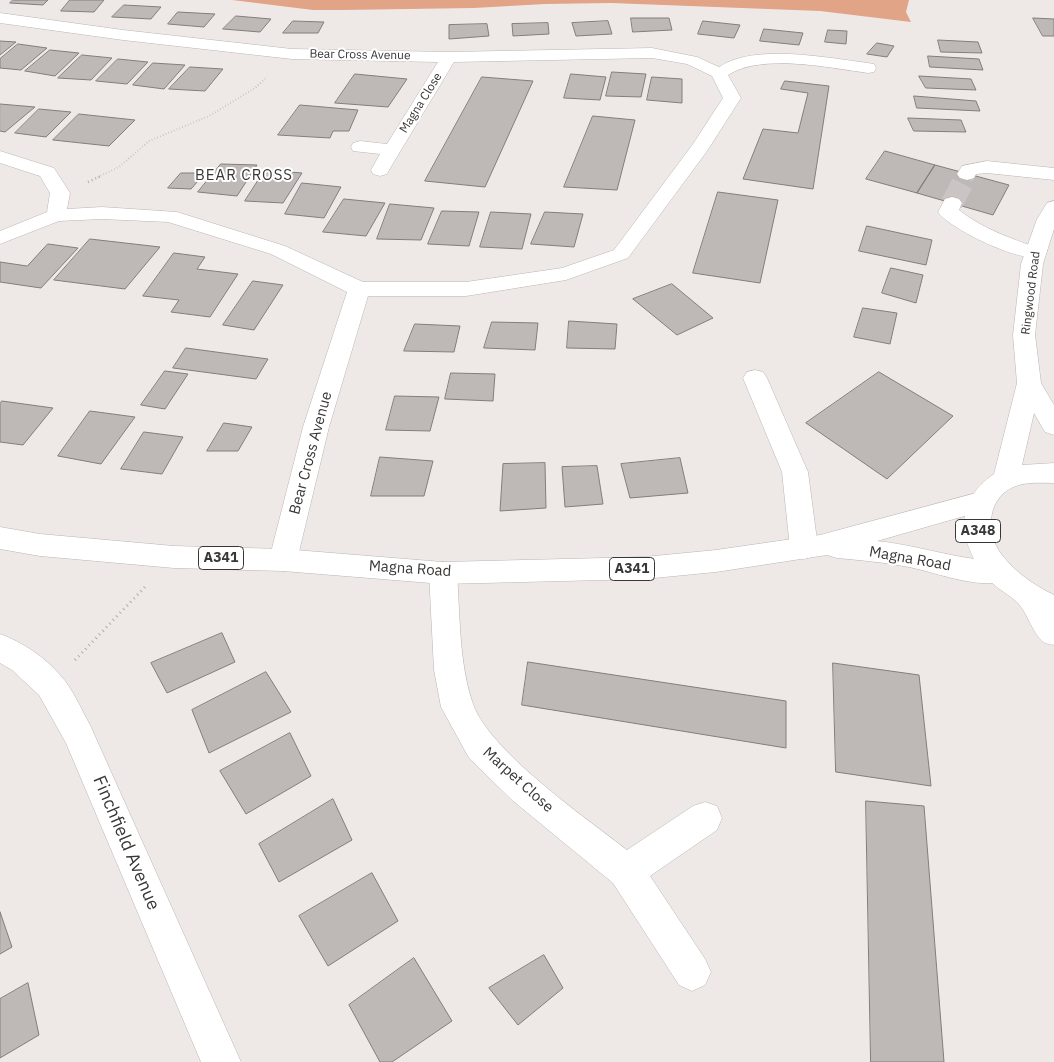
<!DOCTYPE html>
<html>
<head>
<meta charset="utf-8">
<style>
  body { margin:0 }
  canvas { display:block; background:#eee9e7 }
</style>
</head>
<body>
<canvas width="1054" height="1062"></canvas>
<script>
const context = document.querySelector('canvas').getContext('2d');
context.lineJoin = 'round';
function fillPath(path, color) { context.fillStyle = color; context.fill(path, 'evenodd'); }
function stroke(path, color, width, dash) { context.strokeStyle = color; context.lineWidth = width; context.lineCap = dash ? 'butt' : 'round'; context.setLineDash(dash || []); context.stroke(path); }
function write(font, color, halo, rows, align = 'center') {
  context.font = font + ' "IBM Plex Sans",sans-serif'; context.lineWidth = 4; context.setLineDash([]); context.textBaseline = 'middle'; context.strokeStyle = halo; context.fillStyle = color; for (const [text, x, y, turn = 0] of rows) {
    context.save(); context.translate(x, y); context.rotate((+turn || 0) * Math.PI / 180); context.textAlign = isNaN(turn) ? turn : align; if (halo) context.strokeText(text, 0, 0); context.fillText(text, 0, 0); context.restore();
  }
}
const forest = new Path2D(`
  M232 0H909L906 12 911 22 820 11 611 3 545 4 474 8 342 10H313Z`);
const building = new Path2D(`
  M13 0H48L43 5 10 3Z
  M70 0H104L94 12 61 11Z
  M124 5 161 7 151 19 112 17Z
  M178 12 215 14 204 27 168 24Z
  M236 16 271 19 260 32 223 29Z
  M631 18H669L672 30 633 32Z
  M1033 18 1054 19V36H1043Z
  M293 21 324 22 318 33H283Z
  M608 21 612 34 576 36 572 23Z
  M703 21 740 25 734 38 698 34Z
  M548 23 549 34 513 36 512 24Z
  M487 24 489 36 449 39V25Z
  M764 29 803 33 799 45 760 41Z
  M828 30 847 31 846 44 825 42Z
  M938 40 978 42 982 53 941 52Z
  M0 41 16 42 0 55Z
  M877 43 894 46 887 57 867 54Z
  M18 44 47 48 21 70 0 68V59Z
  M50 50 79 53 55 76 25 71Z
  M82 55 112 58 91 80 58 78Z
  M928 56 979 59 983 70 930 67Z
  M118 59 148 62 127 84 96 81Z
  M153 63 185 65 164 89 133 85Z
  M190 67 223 69 205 91 169 89Z
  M612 72 646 74 641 97 606 96Z
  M355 74 407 79 388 107 335 103Z
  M571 74 606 77 600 100 564 98Z
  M919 76 971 79 976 90 926 88Z
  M482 77 533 81 485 187 425 181Z
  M652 77 682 79V103L647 100Z
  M785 81 829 86 813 189 743 179 763 129 798 133 808 93 781 89Z
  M914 96 976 101 980 111 917 108Z
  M0 104 35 107 5 132 0 131Z
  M300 105 358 110 349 131H333L330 138 278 135Z
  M39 109 71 112 46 137 15 133Z
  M79 114 135 120 109 146 53 140Z
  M593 116 635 120 617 190 564 187Z
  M908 118 961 120 966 132 914 131Z
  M885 151 935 165 917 193 866 179Z
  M221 164 257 165 237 196 198 192Z
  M935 165 1009 185 993 215 917 193Z
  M265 170 302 173 283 203 245 201Z
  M181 173H205L191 189 168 188Z
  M302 183 341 187 324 218 285 214Z
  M718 192 778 200 760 283 693 273Z
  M344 199 385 203 366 236 323 232Z
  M390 204 434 208 421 240 377 239Z
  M442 211 479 212 469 246 428 244Z
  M491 212 531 214 522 249 480 247Z
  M545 212 583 214 574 247 531 244Z
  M867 226 932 240 926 265 859 251Z
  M90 239 160 247 125 289 54 280Z
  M48 244 78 248 41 288 0 282V262L27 266Z
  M174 253 205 257 197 269 238 274 210 317 171 312 179 300 143 296Z
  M891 268 923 275 916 303 882 293Z
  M253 281 283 285 254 330 223 325Z
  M672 284 713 318 677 335 633 299Z
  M863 308 897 313 890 344 854 337Z
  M569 321 617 324 615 349 567 348Z
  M492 322 538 323 535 350 484 348Z
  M415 324 460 326 454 352 404 351Z
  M186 348 268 359 256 379 173 368Z
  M165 371 188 374 165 409 141 405Z
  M879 372 953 416 887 479 806 423Z
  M451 373 495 374 493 401 445 399Z
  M395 396 439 397 430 431 386 430Z
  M2 401 53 408 23 445 0 442V404Z
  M90 411 135 417 101 464 58 456Z
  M224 423 252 427 238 451H207Z
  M144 432 183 437 162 474 121 469Z
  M380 457 433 461 424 496H371Z
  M680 458 688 493 630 498 621 464Z
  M545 463 546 508 500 511 503 464Z
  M597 466 603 504 565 507 562 467Z
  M222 633 235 662 167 693 151 663Z
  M528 662 786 701V748L522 705Z
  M833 663 919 675 931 786 836 772Z
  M266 672 291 712 209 753 192 710Z
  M290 733 311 776 246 814 220 771Z
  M333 799 352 840 279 882 259 844Z
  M866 801 924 806 944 1062H871Z
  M372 873 398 921 328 966 299 916Z
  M0 912 12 947 0 954Z
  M544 955 563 988 518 1025 489 988Z
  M414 958 452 1021 392 1062H380L349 1005Z
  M28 983 39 1035 0 1058V999Z`);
const minorTunnelFar1 = new Path2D(`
  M965 177 967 174`);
const minorTunnel = new Path2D(`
  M952 203 966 176`);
const pathFar2 = new Path2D(`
  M98 177 119 167 149 141 209 116 255 88 267 77`);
const pathFar1 = new Path2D(`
  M88 182 101 176`);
const path = new Path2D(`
  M75 660 145 587`);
const minor = new Path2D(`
  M0 13 123 30 292 49 449 52 652 48 697 57 719 67C755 43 827 58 868 63L874 64 876 68 874 72 868 73C830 68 762 53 728 75L741 98 707 151 628 258 566 280 466 296H368L329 427 297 560 293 568 283 571 273 568 269 560 303 427 347 292 271 254 168 222 102 219 59 221 0 244V231L47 212 50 193 40 176 0 163V151L54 168 70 193 67 209 102 207 177 212 285 246 363 282H466L562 268 614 250 693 144 723 98 712 76 687 64 652 58 454 62 389 170 387 174 380 176 373 174 371 170 380 154 353 151 351 147 353 143 360 141 387 144 438 62 292 59 123 40 0 23Z
  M987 161 1054 168V180L987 173 976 174 974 178 967 180 960 178 957 174 962 166Z
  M952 197 959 199 962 203 959 210C983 229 1012 239 1041 249L1044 253 1041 257C1021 263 951 230 938 212L945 199Z
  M755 370 763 372 767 378 808 472 818 548 814 556 804 559 794 556 790 548 782 472 743 378 747 372Z
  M443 562 453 565 457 573C460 615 459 661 472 701 486 749 586 818 627 850L693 806 705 802 717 806 722 818 717 830 650 876 705 959 711 972 705 985 692 991 679 985 613 883 512 800 469 758 441 707 434 670 429 573 433 565Z
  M0 634C22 642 45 657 60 675 73 689 81 709 90 725L241 1062H201L66 743 39 695 12 670 0 663Z`);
const major = new Path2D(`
  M980 492 989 495 993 502 989 509 877 541C906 544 934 552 962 557 978 560 994 559 1009 564L1013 572 1009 580C977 591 935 571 903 566 881 562 859 560 837 558L827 555 716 572 644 579 443 584 283 571 174 568 40 556 0 549V527L40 534 174 546 283 549 443 562 644 557 716 550 820 535Z`);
const highway = new Path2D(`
  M1054 201V229L1043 264 1035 335 1041 383 1054 405V435L1045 432 1034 413 1022 465 1054 463V483C1043 483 1030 482 1019 485 987 494 984 532 1002 555 1016 573 1034 585 1054 595V645C1051 644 1046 644 1043 642 1032 632 1028 614 1018 603 1010 595 999 590 991 582 959 547 951 503 994 474L1017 383 1013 335 1021 264 1037 219 1047 203Z`);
const farStreetnames = [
  ["Bear Cross Avenue",360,55,1],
  ["Magna Close",421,103,-58],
  ["Ringwood Road",1031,293,-83]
];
const shields = [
  [978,531,45],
  [221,558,45],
  [632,569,45]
];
const shieldNames = [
  ["A348",978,531],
  ["A341",221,558],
  ["A341",632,569]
];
const farQuarternames = [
  ["BEAR CROSS",244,176]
];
const streetNames = [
  ["Bear Cross Avenue",311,453,-75],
  ["Magna Road",910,559,10],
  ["Magna Road",410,569,4],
  ["Marpet Close",518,780,42]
];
const nearStreetnames = [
  ["Finchfield Avenue",126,843,67]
];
fillPath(forest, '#e2a487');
fillPath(building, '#beb9b6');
stroke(building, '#827e7c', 1);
stroke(minorTunnelFar1, '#cac5c4', 17, [17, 9]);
stroke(minorTunnel, '#cac5c4', 22, [22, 11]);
stroke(minor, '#bab5b2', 1);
stroke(major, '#bab5b2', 1);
stroke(highway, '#bab5b2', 1);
stroke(pathFar2, '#b1adac', 2, [0.5, 2.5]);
stroke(pathFar1, '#b1adac', 2.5, [1, 3]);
stroke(path, '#b1adac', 3, [1, 4]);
fillPath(minor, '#fff');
fillPath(major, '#fff');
fillPath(highway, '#fff');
write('12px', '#393736', '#fff', farStreetnames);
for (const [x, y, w] of shields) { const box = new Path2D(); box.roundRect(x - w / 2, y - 11.5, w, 23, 4); context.fillStyle = '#fff'; context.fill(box); stroke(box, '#393736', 1); }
write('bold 14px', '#393736', null, shieldNames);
context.letterSpacing = '1px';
write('15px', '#393736', '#fff', farQuarternames);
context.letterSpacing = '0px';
write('15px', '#393736', '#fff', streetNames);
write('18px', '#393736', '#fff', nearStreetnames);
</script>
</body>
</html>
